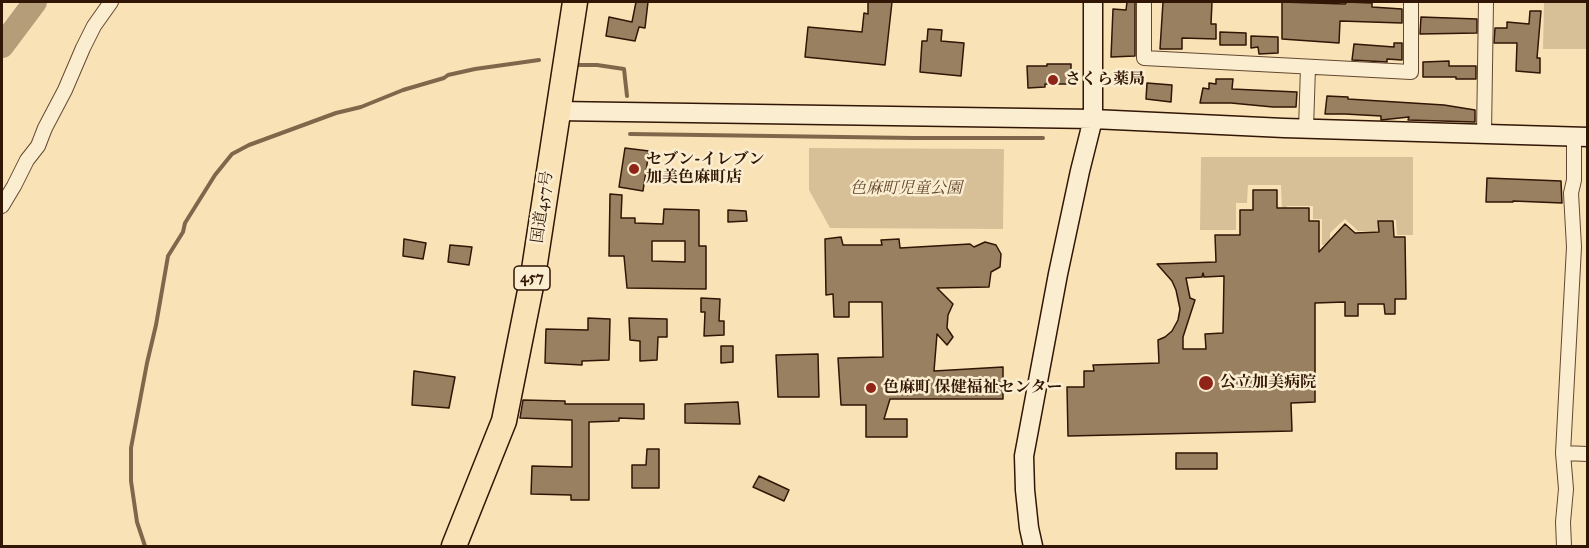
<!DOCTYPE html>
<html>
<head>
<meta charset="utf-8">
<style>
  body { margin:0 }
  #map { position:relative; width:1589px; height:548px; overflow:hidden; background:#f9e3b6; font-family:"IM FELL Great Primer",serif }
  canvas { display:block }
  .frame { position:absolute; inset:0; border:3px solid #311505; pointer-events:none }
</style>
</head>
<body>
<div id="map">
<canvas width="1589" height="548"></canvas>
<div class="frame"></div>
</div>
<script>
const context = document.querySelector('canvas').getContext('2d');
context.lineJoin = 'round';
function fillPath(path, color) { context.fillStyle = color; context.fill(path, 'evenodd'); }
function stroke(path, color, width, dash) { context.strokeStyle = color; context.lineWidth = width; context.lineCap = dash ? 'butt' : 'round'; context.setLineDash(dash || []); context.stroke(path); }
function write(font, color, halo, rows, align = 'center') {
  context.font = font + ' "IM FELL Great Primer","Noto Serif JP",serif'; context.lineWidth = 5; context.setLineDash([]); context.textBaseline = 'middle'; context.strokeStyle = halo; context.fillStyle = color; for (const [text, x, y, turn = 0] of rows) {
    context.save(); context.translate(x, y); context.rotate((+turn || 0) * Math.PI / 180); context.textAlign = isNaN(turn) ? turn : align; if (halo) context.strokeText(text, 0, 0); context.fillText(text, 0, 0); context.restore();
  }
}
const green = new Path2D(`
  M1544 2H1587V49H1543Z
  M809 148 1004 149 1003 229 830 228 809 190Z
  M1201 157H1413V235H1397L1396 220H1378V231H1358L1345 219 1330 233V244L1322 245V219H1313V206H1287V213H1282L1281 185H1248L1247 203H1236V230H1200Z`);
const stream = new Path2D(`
  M574 65H597L624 69 627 96
  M630 134 914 138H1043
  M145 546 137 522 131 481V448L147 363 156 325 168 256 183 232 185 223 215 175 232 154 249 145 336 113 361 107 403 90 444 78 448 75 475 69 539 60`);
const river = new Path2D(`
  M2 46 35 2`);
const building = new Path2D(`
  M636 2H648L645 28 639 27 635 41 606 36 609 17 632 22Z
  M868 2H892L885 65 805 57 808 27 862 32 864 13 868 14Z
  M1127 2H1135V56L1111 57 1113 9 1126 10Z
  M1163 2H1212L1211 24H1216V39L1182 38V49H1160Z
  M1282 2 1345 4 1347 2 1372 3V7L1402 9V23L1340 21 1339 43 1282 39Z
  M1530 11H1541L1537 58H1540V73L1516 71 1517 43H1494L1495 28H1507V22L1529 24Z
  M1421 17 1477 19V33L1420 34Z
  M928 29 942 30 941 41 964 43 961 76 920 72 922 41H927Z
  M1220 32 1246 33V45H1220Z
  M1251 36 1278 37V53L1259 54 1258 47 1251 48Z
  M1394 43H1402V60L1387 59V62L1352 60 1354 44 1394 47Z
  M1449 61V66H1476V79H1456V77H1423V62Z
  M1047 64H1071V78L1068 84H1045V87L1028 88 1027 66H1047Z
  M1216 79H1233L1232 89 1297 92 1296 107H1273L1231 103H1200L1203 88 1209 89V83L1216 84Z
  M1147 83 1172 85 1171 102 1146 99Z
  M1327 96 1348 97V99L1444 105 1475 110V122L1408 120 1409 117 1381 120V116L1345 114H1325Z
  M625 148 649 151 643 191 619 187Z
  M1487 178 1561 181 1562 203 1513 201V202H1486Z
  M1253 190H1277V208H1309V221H1319V252L1345 224 1355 233 1379 232 1378 221H1393L1394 237H1405L1406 299H1395V314H1385L1384 304H1358V316H1345V302L1315 303V402L1291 403 1292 431 1068 436 1067 387H1084V371H1094L1093 365 1159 363 1158 340 1165 337 1172 331 1178 320 1180 309 1176 290 1172 281 1157 264 1216 262 1215 235H1240V210H1253ZM1203 273 1204 277 1224 276 1223 333 1205 334 1206 349H1183V337L1195 300 1190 298 1186 278 1202 277Z
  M610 194 622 195 621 218H635V223L663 224 664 209 699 210V246H706V289L627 288 624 256H609ZM652 241H685V262L652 261Z
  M728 210 746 211 747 221 728 222Z
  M841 237 843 245H882L881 240 899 239 900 248 970 244 974 247 985 242 996 245 1001 254 1000 267 991 272 989 287 937 288 953 304 948 315 947 328 953 337 947 345 937 334 934 371 1003 367V399H890L884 419H907V437H866V405H841L838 358 883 357 882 302H849V317H834L833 294 826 295 825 239Z
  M404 239 426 243 423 259 403 256Z
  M450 245 472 247 469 265 448 262Z
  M701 298 720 299 719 321H724V335L704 336 705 312H701Z
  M588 318 610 319 609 360 582 361V365L545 363 546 329 588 330Z
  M629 318 667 319V337H658L657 360 640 361V341L630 340Z
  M721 346H733V362L721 363Z
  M818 354 819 397H778L776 355Z
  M414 371 455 377 449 408 412 405Z
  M523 400 565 401V404H644V419L619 418V421L589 422V500H571V495L531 494 532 466 572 467V420L520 418Z
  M738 402 740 424 685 423V404Z
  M647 449H659V488H632V465H646Z
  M1176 453H1217V469H1176Z
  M759 476 789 490 784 501 753 487Z`);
const street = new Path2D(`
  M1144 2V58L1411 72V2
  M1306 129 1308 67
  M1484 134 1486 2
  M2 206 14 186 27 160 38 146 45 128 65 90 83 48 94 26 111 2
  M1563 453 1588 454
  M1564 546 1563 522 1566 489 1563 453 1574 247 1571 193 1574 180V137`);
const secondary = new Path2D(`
  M557 111 1093 119 1284 128 1588 137
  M1033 546 1029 528 1025 490 1024 456 1058 274 1080 171 1093 119V2`);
const highway = new Path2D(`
  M454 546 504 421 533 276 575 2`);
const markers = [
  [1053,80,6,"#8f2418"],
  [634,169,6,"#8f2418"],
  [1206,383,8,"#8f2418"],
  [871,388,6,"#8f2418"]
];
const shields = [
  [532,278,36]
];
const shieldNames = [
  ["457",532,278]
];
const poiNames = [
  ["さくら薬局",1065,80],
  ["セブン-イレブン",646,160],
  ["加美色麻町店",646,178],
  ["公立加美病院",1220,383],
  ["色麻町 保健福祉センター",883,388]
];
const parkNames = [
  ["色麻町児童公園",906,189]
];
const streetNames = [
  ["国道457号",543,207,-82]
];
fillPath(green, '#d7c098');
stroke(stream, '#80674b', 4);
stroke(river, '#b59d7a', 24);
fillPath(building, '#998061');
stroke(building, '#311505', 1.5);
stroke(street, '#634831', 16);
stroke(secondary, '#311505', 21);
stroke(highway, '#311505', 27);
stroke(street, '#fbedd0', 14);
stroke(secondary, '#fbedd0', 18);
stroke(highway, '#f9e3b6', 24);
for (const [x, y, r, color] of markers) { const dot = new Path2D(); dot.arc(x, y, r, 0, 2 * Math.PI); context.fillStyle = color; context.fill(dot); stroke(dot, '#fbedd0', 2); }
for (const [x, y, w] of shields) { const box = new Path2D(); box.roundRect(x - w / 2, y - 12, w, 24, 4.5); context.fillStyle = '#fbedd0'; context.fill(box); stroke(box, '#311505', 1.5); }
write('bold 15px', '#311505', null, shieldNames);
write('bold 16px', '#311505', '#fbedd0', poiNames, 'left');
write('italic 16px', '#634831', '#fbedd0', parkNames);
write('16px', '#311505', '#fbedd0', streetNames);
</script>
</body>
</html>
